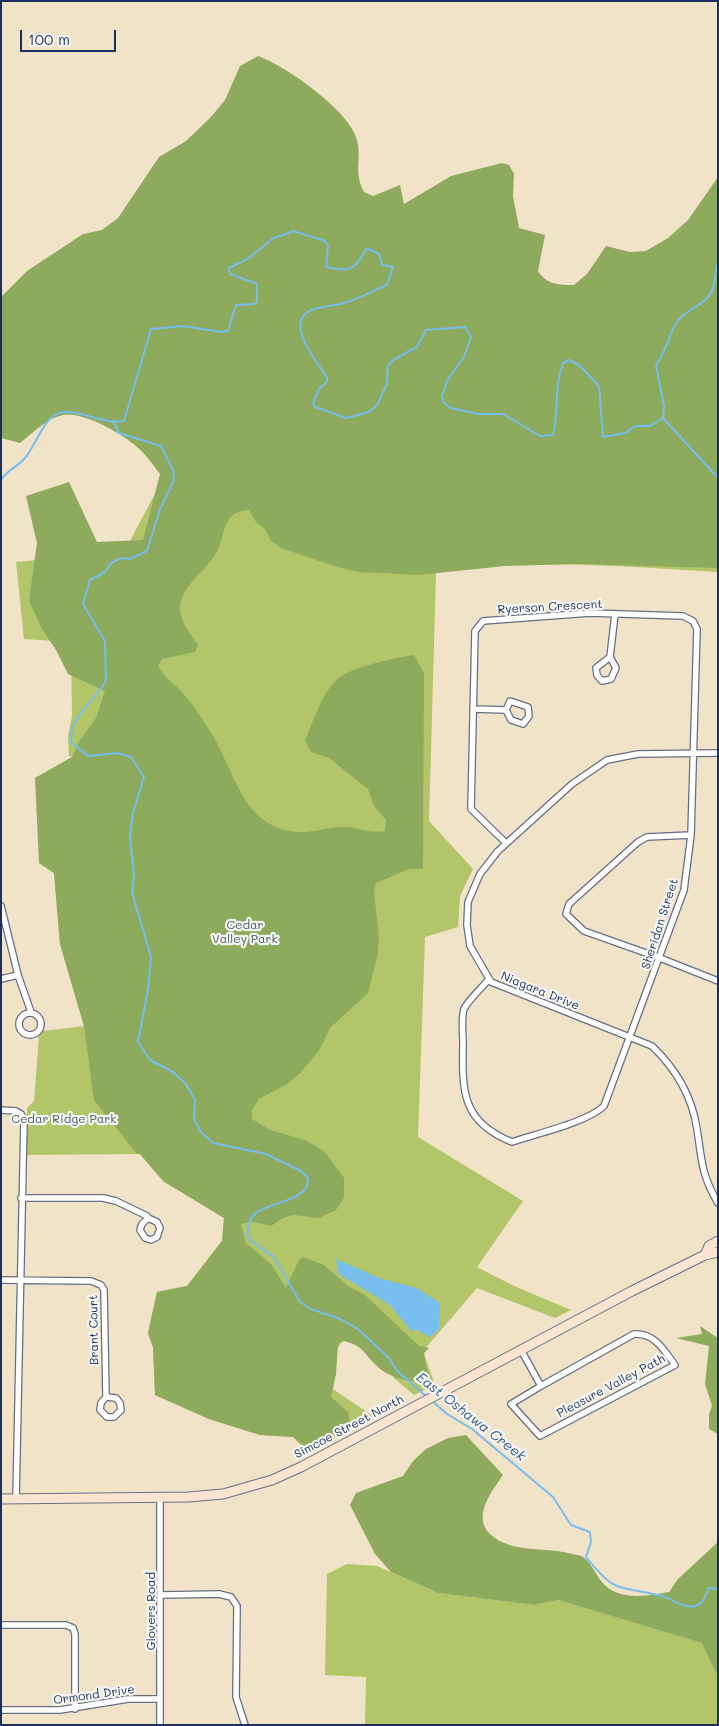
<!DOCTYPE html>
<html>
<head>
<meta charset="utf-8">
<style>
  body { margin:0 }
  #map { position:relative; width:719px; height:1726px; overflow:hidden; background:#f1e3c8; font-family:Mali,sans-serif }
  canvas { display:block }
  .frame { position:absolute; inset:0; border:2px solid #1b2f5e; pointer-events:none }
  .scale { position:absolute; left:20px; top:30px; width:96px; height:22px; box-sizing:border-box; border:2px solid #1b2f5e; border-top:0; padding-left:6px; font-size:15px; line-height:18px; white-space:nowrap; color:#1b2f5e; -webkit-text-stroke:4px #f6f6f2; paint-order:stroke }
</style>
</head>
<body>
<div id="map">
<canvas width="719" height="1726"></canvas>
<div class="frame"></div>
<div class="scale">100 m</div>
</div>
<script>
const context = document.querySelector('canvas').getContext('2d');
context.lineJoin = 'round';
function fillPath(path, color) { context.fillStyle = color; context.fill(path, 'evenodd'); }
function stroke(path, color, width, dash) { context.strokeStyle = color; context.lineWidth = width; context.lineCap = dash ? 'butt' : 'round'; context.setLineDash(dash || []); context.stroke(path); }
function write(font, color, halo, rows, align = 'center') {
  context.font = font + ' Mali,sans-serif'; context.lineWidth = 4.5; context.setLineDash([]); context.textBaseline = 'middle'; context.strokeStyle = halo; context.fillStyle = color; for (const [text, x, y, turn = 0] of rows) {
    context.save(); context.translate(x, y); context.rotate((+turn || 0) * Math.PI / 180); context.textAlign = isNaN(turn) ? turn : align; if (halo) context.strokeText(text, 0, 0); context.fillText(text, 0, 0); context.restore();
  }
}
const green = new Path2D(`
  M718 334V572C625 567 528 557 436 573L429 821 473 869 460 896 458 927 425 937 418 1137 523 1201 477 1267 514 1286 571 1310 555 1318 477 1288 423 1351 435 1385 414 1395 395 1379 373 1352 348 1332 318 1379 373 1416 308 1453 293 1437 260 1435 209 1419 155 1395 153 1347 148 1333 157 1292 187 1286 222 1241 224 1218 163 1181 140 1154 27 1155V1108L34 1101 39 1036 43 1031 84 1026 60 944 54 873 39 863 92 759 69 756 68 736 72 716 71 642 24 639 16 562 124 552 165 475Z
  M347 1564 377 1566 438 1593 534 1605 558 1600 703 1643 718 1677V1725H365L366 1677 325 1675 327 1574Z`);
const forest = new Path2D(`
  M258 56C286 66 350 111 357 140 362 160 353 171 364 192L373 196 400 185 404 204 451 176 502 163 509 165 514 174 513 196 519 228 545 235 538 271C547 285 559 285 574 285L587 274 606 246 630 252 646 251 668 238 688 220 718 177V568L577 564 505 566 418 575 359 572 337 567 281 548 271 541 265 529 256 522 249 510C242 510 234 512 229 519 222 530 222 545 215 555 204 573 179 587 180 611 181 623 192 636 198 645L195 652 162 659 158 666C164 676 170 681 178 688 189 699 200 715 208 728 235 767 240 828 298 832 313 833 328 827 343 827 358 826 367 834 385 831L386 820 374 806 368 789 329 758 311 752 305 741C313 722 323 689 340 677 353 667 398 657 414 655L424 673 423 869H409L376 883 374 892 379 937 378 953 368 993 330 1028 320 1049 303 1070 289 1083 259 1099 252 1110V1119L270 1130 305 1140 324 1151 344 1178V1197L336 1210 319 1218 294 1215 283 1218 271 1226 253 1222 241 1224 246 1243 271 1264 286 1288 299 1260 303 1257 324 1265 348 1286 365 1295 419 1346 429 1348 424 1353 429 1380C415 1385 387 1377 377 1366 363 1353 364 1346 344 1341L338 1344 336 1374 331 1397 348 1412 351 1426 309 1449 293 1437 260 1435 209 1419 155 1395 153 1347 148 1333 157 1292 187 1286 222 1241 224 1218 163 1181 140 1154H137L94 1100 84 1026 60 944 54 873 39 863 35 778 72 757 80 740 96 718 105 691 68 674 56 650 42 629 29 601 37 543 26 496 69 482 97 542 143 540 160 474C153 465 146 454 137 447 123 434 82 411 63 415 47 418 33 433 20 443L1 438V297L27 271 83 234 102 230 118 218 159 157 186 141 211 117 225 100 240 66Z
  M700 1326 718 1338V1434L709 1429V1414L712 1406 705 1384 709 1346 676 1338 702 1334Z
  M466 1435 503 1475C492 1491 471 1517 491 1535 512 1553 543 1547 568 1553 572 1554 580 1555 583 1557 590 1561 596 1575 601 1581 617 1602 648 1596 669 1592L678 1579 718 1542V1677L702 1643 558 1600 534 1605 438 1593 391 1572 375 1554 350 1505 356 1493 403 1476 413 1461 426 1449 448 1438Z`);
const water = new Path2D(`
  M336 1259 379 1278 416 1288 440 1303 439 1329 430 1337 415 1329 412 1332 390 1305 339 1274Z`);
const stream = new Path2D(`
  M663 418 664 406 656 365C666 352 668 337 676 323 685 310 700 307 709 296 717 286 714 272 718 262
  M663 418 718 478
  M114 423 119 433 161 446 173 470 174 480 160 509 147 551 130 559 121 558 111 563 105 572 90 580 83 604 105 641 106 680 103 686C91 701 69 721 71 742L88 756 117 753 131 757 144 777 133 813 130 835 134 877 132 892 151 957 148 989 138 1042 150 1060 173 1072 186 1084 195 1100 194 1119 201 1132 213 1143 266 1154 301 1171 308 1178C311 1201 269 1202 256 1213 249 1219 248 1227 247 1235L251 1241 274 1257 300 1302 311 1309 340 1319 358 1329 389 1358 397 1371 427 1397
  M1 480C7 470 17 467 24 459 38 445 44 408 70 412 89 414 105 424 124 421L151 329 182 326 222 332 228 331 236 305 254 304 257 302V284L230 274 229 268 249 258 272 239 293 231 325 241 328 246 326 267C347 272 356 271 365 250L369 249 379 254 382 265 393 267 387 285C373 291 359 299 344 303 334 306 323 306 314 309 281 320 317 362 327 377V382L319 389 313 403 315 407 346 418 369 412 377 405 387 384 388 366 393 360 417 347 426 330 465 327 471 337 464 357 448 379 442 396 443 402 450 408 479 414H503L540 436 553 435C559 411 554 386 563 363L569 360 579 365 599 386 603 437 625 433 636 426H650L663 418
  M431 1400 447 1414 472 1429 553 1497 571 1525 590 1532 591 1542 586 1557C617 1596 619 1585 662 1596 673 1599 684 1609 695 1606 703 1604 706 1595 709 1588L718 1589`);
const minor = new Path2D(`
  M610 657 596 668 597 675 602 681 611 679 616 668 610 657 615 614
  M473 709 506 710 510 701 528 707 529 716 523 724 511 720 506 710
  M718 753 638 754 607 760 572 784 498 851 480 874 468 902 467 925 470 946 491 982 652 1046C675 1068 692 1096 697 1129 702 1161 701 1174 718 1203
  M691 835 647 837 638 842 569 904 566 914 584 931 660 958 718 981
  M1 906 18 975 31 1012
  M1 979 18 975
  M489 979C482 988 469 999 464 1009 461 1018 463 1035 463 1044 462 1092 462 1122 512 1142 535 1134 588 1122 604 1106L684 890 691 835 697 629 693 621 683 616 590 613 483 621 475 631 471 809 506 843
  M19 1024a11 11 0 1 1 22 0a11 11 0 1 1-22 0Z
  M1 1110 16 1111 21 1114 24 1120 16 1499
  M21 1198H103L116 1201 147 1216 148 1218 142 1224 140 1230 145 1238 151 1240 157 1237 160 1228 157 1222 148 1218
  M1 1280 91 1281 101 1285 104 1290 106 1397 101 1403 100 1410 107 1417H114L121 1410 120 1403 116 1398 106 1397
  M521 1350 541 1386 511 1404 540 1436 675 1365C663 1349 655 1333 634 1334L541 1386
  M162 1595 219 1594 231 1597 237 1606 236 1697 245 1725
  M1 1625H66L73 1628 75 1634V1709
  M1 1710H60L128 1699H160
  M160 1725V1498`);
const secondary = new Path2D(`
  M705 1255 709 1246 718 1241
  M1 1499 188 1497 223 1494 272 1480 301 1467 632 1291 705 1255 718 1252`);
const streetNames = [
  ["Ryerson Crescent",550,607,-3],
  ["Sheridan Street",660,924,-72],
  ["Niagara Drive",540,991,22],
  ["Brant Court",94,1330,-91],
  ["Pleasure Valley Path",611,1386,-28],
  ["Simcoe Street North",349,1427,-28],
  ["Glovers Road",151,1611,-90],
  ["Ormond Drive",94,1695,-8]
];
const parkNames = [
  ["Cedar",245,925],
  ["Valley Park",245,939],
  ["Cedar Ridge Park",64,1119]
];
const waterNames = [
  ["East Oshawa Creek",471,1417,38]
];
fillPath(green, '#b2c569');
fillPath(forest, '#8daa5d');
fillPath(water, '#76beee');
stroke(stream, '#76beee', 2);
stroke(minor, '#666e83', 8);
stroke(secondary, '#666e83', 11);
stroke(minor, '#fff', 5.5);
stroke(secondary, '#fce5d0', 9);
write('12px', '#1b2f5e', '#f6f6f2', streetNames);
write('12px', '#485c61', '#f6f6f2', parkNames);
write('italic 14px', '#365a89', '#f6f6f2', waterNames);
</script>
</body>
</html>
